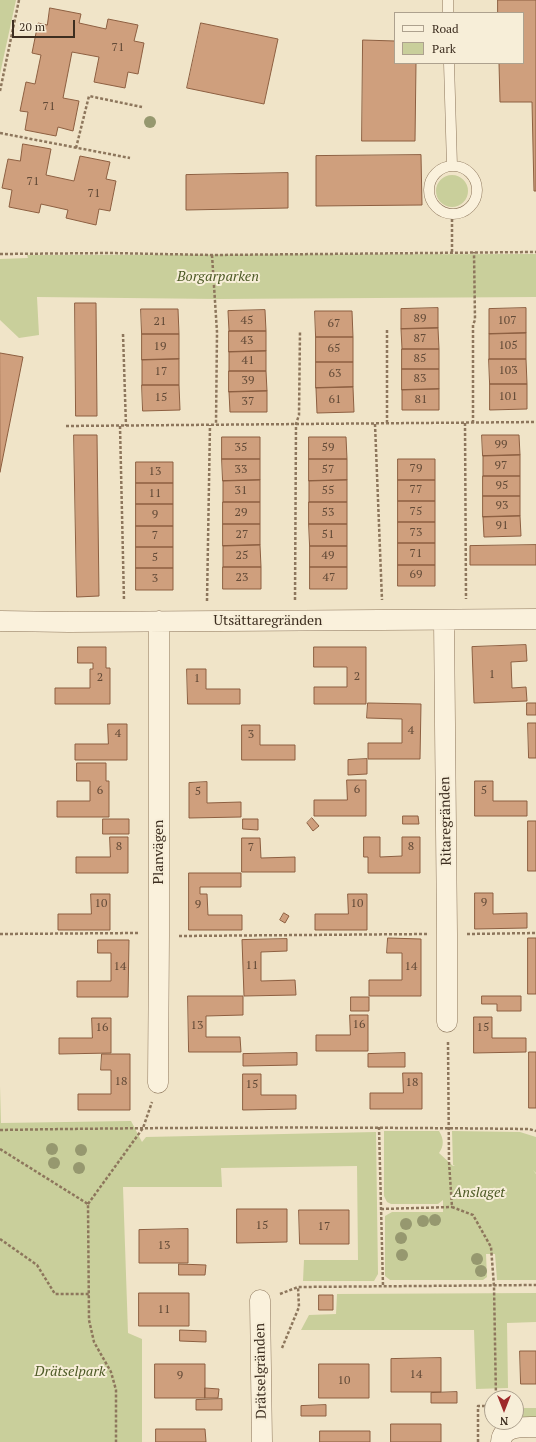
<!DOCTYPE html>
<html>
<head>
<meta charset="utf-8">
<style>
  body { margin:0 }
  #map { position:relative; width:536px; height:1442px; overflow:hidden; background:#f0e4c8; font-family:"PT Serif",serif }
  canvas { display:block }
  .legend { position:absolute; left:394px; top:12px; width:130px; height:52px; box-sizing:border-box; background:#f7eed8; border:1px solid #ada18e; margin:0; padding:5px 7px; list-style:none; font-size:12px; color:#3d2e20 }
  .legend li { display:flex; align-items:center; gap:8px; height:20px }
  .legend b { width:20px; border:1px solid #ada18e }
  .north { position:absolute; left:484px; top:1390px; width:40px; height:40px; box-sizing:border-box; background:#f7eed8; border:1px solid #ada18e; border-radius:50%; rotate:180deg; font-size:11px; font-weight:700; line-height:16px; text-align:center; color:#3d2e20 }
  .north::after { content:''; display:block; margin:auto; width:14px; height:18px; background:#9e2a2b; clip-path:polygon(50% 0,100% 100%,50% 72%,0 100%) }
  .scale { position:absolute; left:12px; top:20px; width:63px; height:18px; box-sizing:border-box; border:2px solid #3d2e20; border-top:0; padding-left:5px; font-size:12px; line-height:14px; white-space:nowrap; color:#3d2e20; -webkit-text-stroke:3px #f7eed8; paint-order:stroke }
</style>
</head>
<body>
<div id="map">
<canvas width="536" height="1442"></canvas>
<ul class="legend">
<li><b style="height:5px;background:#faf1dc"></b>Road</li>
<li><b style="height:11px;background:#c9cf9b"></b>Park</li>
</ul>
<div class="north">N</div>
<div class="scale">20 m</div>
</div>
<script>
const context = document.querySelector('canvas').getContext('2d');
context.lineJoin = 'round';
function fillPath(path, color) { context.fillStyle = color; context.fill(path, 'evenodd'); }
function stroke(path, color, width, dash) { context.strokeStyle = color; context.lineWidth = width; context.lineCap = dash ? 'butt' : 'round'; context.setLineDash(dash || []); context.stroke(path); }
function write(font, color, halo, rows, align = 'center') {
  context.font = font + ' "PT Serif",serif'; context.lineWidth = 4; context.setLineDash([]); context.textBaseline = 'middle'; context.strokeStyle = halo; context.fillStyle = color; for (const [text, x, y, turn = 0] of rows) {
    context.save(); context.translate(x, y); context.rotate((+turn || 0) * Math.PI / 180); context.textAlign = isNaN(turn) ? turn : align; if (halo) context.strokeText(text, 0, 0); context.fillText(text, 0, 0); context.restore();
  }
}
const green = new Path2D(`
  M0 0H16L0 74Z
  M436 191a16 16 0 1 1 32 0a16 16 0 1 1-32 0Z
  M536 254V297L217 299 37 297 39 335 19 338 0 320V259L28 258 27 255Z
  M0 1086 1 1123 131 1121 142 1142 146 1137 376 1132 378 1274 374 1281H303L304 1260H358L357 1166 221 1168 222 1187H123L128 1333 142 1339V1442H0Z
  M384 1131H439C444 1139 444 1146 439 1153L453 1166H455L453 1165 452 1131 520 1132 536 1137V1173L533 1170 536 1174V1280H497L495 1254H486L487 1277 483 1280H390L385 1276V1216L392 1212H443V1200L438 1204H391L387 1202 384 1196Z
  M536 1293V1322L507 1323 508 1388 476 1389 474 1330H301L309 1315 336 1314 337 1294Z
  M516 1408H536V1418H516Z`);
const building = new Path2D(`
  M498 0H536V191H534L532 102H500L499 63H523V13H498Z
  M50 8 81 14 79 23 106 29 108 19 138 25 134 41 144 43 138 74 128 72 125 88 94 82 99 57 72 52 63 98 79 101 73 131 58 127 56 136 25 130 28 112 20 111 26 82 35 84 41 55 32 53 38 23 47 25Z
  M201 23 278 39 264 104 187 88Z
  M363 40 395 41V63H416L415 141H362Z
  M23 144 51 149 46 175 74 181 80 156 110 162 106 179 116 181 110 211 99 209 96 225 66 218 68 210 41 204 39 213 9 207 12 190 2 188 8 159 20 161Z
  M421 155 422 205 316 206V156Z
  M288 173V208L186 210V175Z
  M75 303H96L97 416H76Z
  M438 308V328L401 329V309Z
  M526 308V333L489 334V309Z
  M141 309H178L179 334H142Z
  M265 310 266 331H229L228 311Z
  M315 311H352L353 337H316Z
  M438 328 439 349H402L401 329Z
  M229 331H266V351L229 352Z
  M526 333V359H489V334Z
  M142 334H179V359L142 360Z
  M316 337H353V362H316Z
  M402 349H439V369H402Z
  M266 351V371H229V352Z
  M0 353 23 357 0 472Z
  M179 359V385H142V360Z
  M489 359H526L527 384H490Z
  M316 362H353V387L316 388Z
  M402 369H439V389L402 390Z
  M229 371H266L267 391 229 392Z
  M490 384H527V409L490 410Z
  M142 385H179L180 410 143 411Z
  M353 387 354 412 317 413 316 388Z
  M439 389V410H402V390Z
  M267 391V412H230L229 392Z
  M74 435H97L99 596 77 597Z
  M482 435H519L520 455 483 456Z
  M222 437H260V459H222Z
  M309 437H346L347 459H309Z
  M520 455V476H483V456Z
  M222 459H260V480L223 481Z
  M309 459H347V480L309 481Z
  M398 459H435V480H398Z
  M136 462H173V483H136Z
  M483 476H520V496H483Z
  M260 480V502H223V481Z
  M347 480V502H309V481Z
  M398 480H435V501H398Z
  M136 483H173V504H136Z
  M483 496H520V516L483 517Z
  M398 501H435V522H398Z
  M223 502H260V524H223Z
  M309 502H347V524H309Z
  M136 504H173V526H136Z
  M520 516 521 536 484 537 483 517Z
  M398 522H435V543H398Z
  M223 524H260V545L223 546Z
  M309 524H347V546H310Z
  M136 526H173V547H136Z
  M398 543H435V565H398Z
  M260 545 261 567H223V546Z
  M536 545V565H470V546Z
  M310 546H347V567H310Z
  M136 547H173V568H136Z
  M398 565H435V586H398Z
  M223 567H261V589H223Z
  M310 567H347V589H310Z
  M136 568H173V590H136Z
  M526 645 527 661 511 662 512 688 526 687 527 701 474 703 472 647Z
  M78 647H106V668H110V704H55V688H90V669H93V663H78Z
  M314 647H366V704H314V687H347V667H314Z
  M187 669H206V689H240V704H188Z
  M368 703 421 704 420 759H368V743H402V719L367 718Z
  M527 703H536V715H527Z
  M528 723H536V758H529Z
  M108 724H127V760H75V744H108Z
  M242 725H260V745H295V760H242Z
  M367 759V774L348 775V760Z
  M77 763H106V781H109V817H57V801H90V781H77Z
  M347 780H366V816H314V800H347Z
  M475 781H493V801H527V816H475Z
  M207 782V803L241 802V817L189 818V783Z
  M403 816H418L419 824H403Z
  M312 818 319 826 313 831 307 823Z
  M103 819H129V834H103Z
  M243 819H258V830L243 829Z
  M528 821H536V871H528Z
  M110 837H128V873H76V857H110Z
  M364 837H380V857L402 856V837H420V873H368V857H364Z
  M242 838H260L261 858 295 857V872H242Z
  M189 873H241V887H200V894H207L208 915H242V930H189Z
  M475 893H493V914L527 913V928L475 929Z
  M91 894H110V930H58V914H91Z
  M348 894H367V930H315V914H348Z
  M284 913 289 916 285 923 280 920Z
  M388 938 421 939V996H369V980H402V953H387Z
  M528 938H536V994H528Z
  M287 939V951L261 952V981L295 980 296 995 244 996 242 940Z
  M98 940H129L128 997H77V981H111V953H98Z
  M188 996H243V1015L206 1016V1037H240L241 1052H189Z
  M482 996H521V1011H497V1004H482Z
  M351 997H369V1011H351Z
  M350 1015H368V1051H316V1035H350Z
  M474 1017H492V1038H526V1052L474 1053Z
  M92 1018H111V1053L59 1054V1038H92Z
  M529 1052H536V1108H529Z
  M297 1053V1065L243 1066V1054Z
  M405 1053V1067H368V1054Z
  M102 1054H130V1110H78V1094H111V1070H101Z
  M403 1073H422V1109H370V1093H403Z
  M243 1074H261V1095H296V1109L243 1110Z
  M237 1209H287V1242L237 1243Z
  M299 1210H349V1244H300Z
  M188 1229V1263H139V1230Z
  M179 1264 206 1265 205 1275H179Z
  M139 1293H189V1326H139Z
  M319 1295H333V1310H319Z
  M180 1330 206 1331V1342L180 1341Z
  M520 1351H536V1384H521Z
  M441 1358V1392H391V1359Z
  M155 1364H205V1398H155Z
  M319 1364H369V1398H319Z
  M205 1388 219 1389 218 1398H205Z
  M457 1392V1403H431V1393Z
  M222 1399V1410H196V1400Z
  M326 1405V1416H301V1406Z
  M391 1424H441V1442H391Z
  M156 1429H205L206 1442H156Z
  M320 1431H370V1442H320Z`);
const path = new Path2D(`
  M0 91 19 0
  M0 133 130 158
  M76 148 89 96 142 107
  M452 214V252
  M0 254 110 253 212 255 536 252
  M212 255 217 332 216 425
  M387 330V424
  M123 334 126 426
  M465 423 466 599
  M473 423V325L475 320 474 252
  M375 424 382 600
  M66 426 536 422
  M120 426 124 601
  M295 600 296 424 299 415 300 331
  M207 601 210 425
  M0 934 140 933
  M467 934 536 933
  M179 936 428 934
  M448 1042 449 1162 452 1207 473 1215 491 1247 494 1286 496 1398
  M379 1127 383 1286
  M0 1130C176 1127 353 1127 529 1129L536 1131
  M0 1149 88 1204 89 1320 94 1342 111 1372 116 1390V1442
  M88 1204 143 1128 152 1102
  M381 1209 452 1207
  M0 1239 37 1265 55 1294H89
  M280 1294 298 1287 536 1285
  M282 1348 299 1307 298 1287
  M478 1442V1406H492`);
const service = new Path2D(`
  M448 0V13
  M449 63 452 166
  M429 190a24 24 0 1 1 48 0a24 24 0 1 1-48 0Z`);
const minor = new Path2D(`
  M444 620 447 934V1022
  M0 621 69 622 536 619
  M158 1083 159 935V621
  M260 1300 262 1442
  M501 1442C502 1425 524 1427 536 1427`);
const trees = [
  [150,122],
  [52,1149],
  [81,1150],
  [54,1163],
  [79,1168],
  [435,1220],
  [423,1221],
  [406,1224],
  [401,1238],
  [402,1255],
  [477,1259],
  [481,1271]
];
const numberNames = [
  ["71",118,48],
  ["71",49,107],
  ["71",33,182],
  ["71",94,194],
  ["89",420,319],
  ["45",247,321],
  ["107",507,321],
  ["21",160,322],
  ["67",334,324],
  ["87",420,339],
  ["43",247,341],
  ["105",508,346],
  ["19",160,347],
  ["65",334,349],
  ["85",420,359],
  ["41",248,361],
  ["103",508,371],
  ["17",161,372],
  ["63",335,374],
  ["83",420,379],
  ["39",248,381],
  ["101",508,397],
  ["15",161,398],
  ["61",335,400],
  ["81",421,400],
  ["37",248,402],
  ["99",501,445],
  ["35",241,448],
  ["59",328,448],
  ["97",501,466],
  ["79",416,469],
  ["33",241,470],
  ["57",328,470],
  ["13",155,472],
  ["95",502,486],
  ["77",416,490],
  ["31",241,491],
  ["55",328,491],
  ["11",155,494],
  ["93",502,506],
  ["75",416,512],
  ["29",241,513],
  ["53",328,513],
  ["9",155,515],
  ["91",502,526],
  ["73",416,533],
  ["27",242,535],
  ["51",328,535],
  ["7",155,536],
  ["71",416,554],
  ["25",242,556],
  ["49",328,556],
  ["5",155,558],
  ["69",416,575],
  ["23",242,578],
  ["47",329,578],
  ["3",155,579],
  ["1",492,675],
  ["2",357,677],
  ["2",100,678],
  ["1",197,679],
  ["4",411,731],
  ["4",118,734],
  ["3",251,735],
  ["6",357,790],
  ["6",100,791],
  ["5",484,791],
  ["5",198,792],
  ["8",119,847],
  ["8",411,847],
  ["7",251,848],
  ["9",484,903],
  ["10",101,904],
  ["10",357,904],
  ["9",198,905],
  ["11",252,966],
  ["14",120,967],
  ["14",411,967],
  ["16",359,1025],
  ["13",197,1026],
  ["16",102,1028],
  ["15",483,1028],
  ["18",121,1082],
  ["18",412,1083],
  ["15",252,1085],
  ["15",262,1226],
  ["17",324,1227],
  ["13",164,1246],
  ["11",164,1310],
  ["14",416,1375],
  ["9",180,1376],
  ["10",344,1381]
];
const parkNames = [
  ["Borgarparken",218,277],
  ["Anslaget",479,1193],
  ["Drätselpark",70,1372]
];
const streetNames = [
  ["Utsättaregränden",268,621],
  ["Ritaregränden",446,821,-91],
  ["Planvägen",159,852,-90],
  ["Drätselgränden",261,1371,-91]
];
fillPath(green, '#c9cf9b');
fillPath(building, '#cf9f7d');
stroke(building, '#8d5f41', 1);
stroke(service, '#8d765c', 11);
stroke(minor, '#8d765c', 21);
stroke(path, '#8d765c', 2.5, [3, 2]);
stroke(service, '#faf1dc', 10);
stroke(minor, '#faf1dc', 20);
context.fillStyle = '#96986f';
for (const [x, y] of trees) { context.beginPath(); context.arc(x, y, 6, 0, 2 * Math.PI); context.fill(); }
write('12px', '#624a37', null, numberNames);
write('italic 14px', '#4d5a26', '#f7eed8', parkNames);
write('14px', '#3d2e20', '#f7eed8', streetNames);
</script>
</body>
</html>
